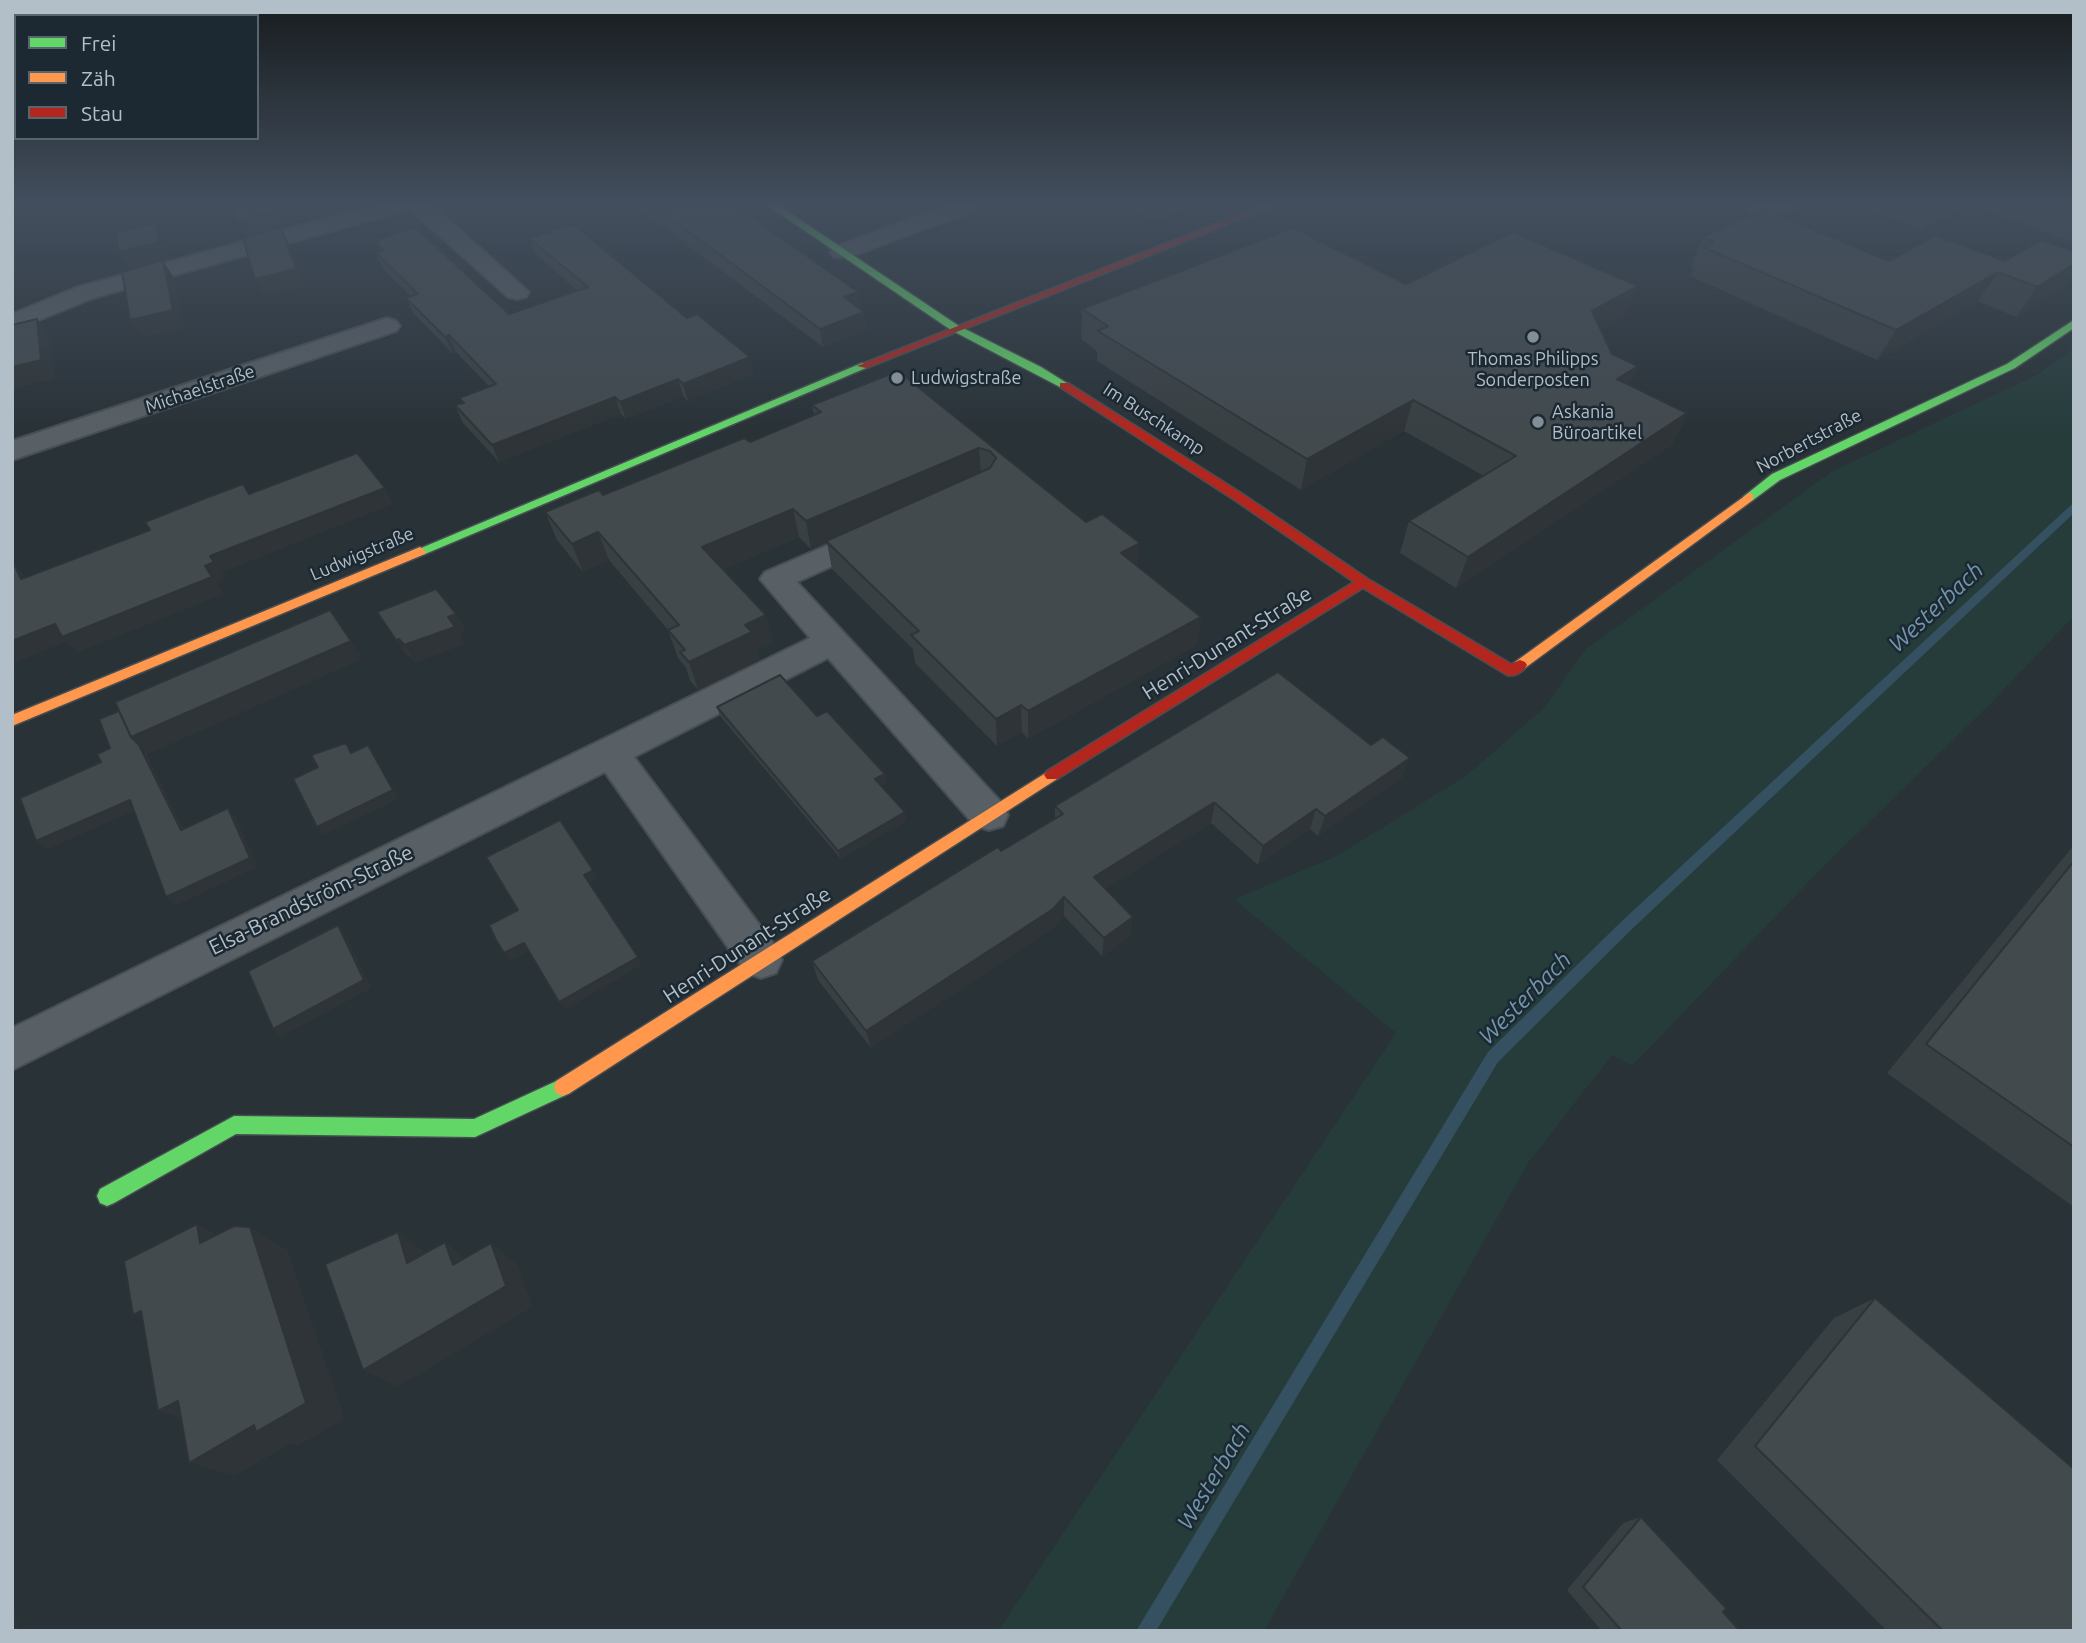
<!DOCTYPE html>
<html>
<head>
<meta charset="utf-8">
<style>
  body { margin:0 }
  #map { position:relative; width:2086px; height:1643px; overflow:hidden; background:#293237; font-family:Ubuntu,sans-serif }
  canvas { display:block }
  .frame { position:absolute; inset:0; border:14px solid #b2bfc8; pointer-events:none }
  .legend { position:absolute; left:14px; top:14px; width:245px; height:126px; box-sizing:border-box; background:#1c2932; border:2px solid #58656e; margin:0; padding:9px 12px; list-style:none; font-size:21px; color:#b2bfc8 }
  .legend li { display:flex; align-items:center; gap:14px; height:35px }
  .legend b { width:35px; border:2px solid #58656e }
</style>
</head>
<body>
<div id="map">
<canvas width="2086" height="1643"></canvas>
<div class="frame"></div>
<ul class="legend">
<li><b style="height:9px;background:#63d668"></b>Frei</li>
<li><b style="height:9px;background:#ff974d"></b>Zäh</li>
<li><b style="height:9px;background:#b3261e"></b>Stau</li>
</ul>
</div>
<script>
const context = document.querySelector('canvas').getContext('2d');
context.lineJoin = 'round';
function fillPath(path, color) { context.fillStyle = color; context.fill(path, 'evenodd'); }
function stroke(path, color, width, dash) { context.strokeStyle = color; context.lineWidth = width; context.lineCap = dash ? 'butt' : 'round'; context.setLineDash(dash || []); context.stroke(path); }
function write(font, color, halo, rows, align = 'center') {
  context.font = font + ' Ubuntu,sans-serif'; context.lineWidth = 5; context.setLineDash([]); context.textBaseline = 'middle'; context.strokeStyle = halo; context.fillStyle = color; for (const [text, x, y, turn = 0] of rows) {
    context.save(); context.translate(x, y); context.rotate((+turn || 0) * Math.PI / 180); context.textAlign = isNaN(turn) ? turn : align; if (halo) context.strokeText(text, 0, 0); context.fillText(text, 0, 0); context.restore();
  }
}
const green = new Path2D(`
  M2074 348V616L1989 705 1824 866 1632 1066 1612 1055 1528 1163 1264 1631H998L1396 1033 1234 899 1337 856 1467 775 1544 708 1586 649 1833 471 2039 374Z`);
const stream = new Path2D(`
  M2074 504V513L1632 929 1498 1062 1156 1631H1136L1488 1052 1622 921 2071 505Z`);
const street = new Path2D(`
  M375 205H432L529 292 526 297 517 299 508 297 410 209 93 298 12 331V314L75 288Z
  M946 205H978L975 210 850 257H834L830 252 834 247Z
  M1747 205H1796L1793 210C1780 213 1763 214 1750 211Z
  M387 318 396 321 400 326 396 331 12 460V441Z
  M877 524 888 527 892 534 888 541 797 582 1003 804 1008 815 1003 826 989 830 975 826 828 658 634 757 776 947 782 960 776 973 761 978 746 973 605 772 12 1070V1028L810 638 760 579 765 572Z`);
const fast = new Path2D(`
  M767 205H778L959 326 1041 367 1070 385 1060 387 951 330Z
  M2074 320V328L2015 368 1780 480 1753 500H1745L1743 497 1772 474 2007 364Z
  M862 363 866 364V368L425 554 420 555 414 551Z
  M563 1078 570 1081 572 1087 570 1093 475 1137 236 1134 114 1203 107 1206 100 1203 97 1196 100 1189 234 1116 474 1119Z`);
const slow = new Path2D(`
  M1749 493 1753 494V500L1525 668H1515L1513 665 1515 662Z
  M420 547 426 551 425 554 12 726V715Z
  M1052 769 1060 775 1057 779 570 1093 563 1096 556 1093 554 1087 556 1081Z`);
const jam = new Path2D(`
  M1263 205H1276L866 368 857 366Z
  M1060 383H1068L1244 495 1368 579 1511 664 1520 660 1525 662 1527 665C1523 672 1515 677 1507 675L1363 588 1057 779H1047L1044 775 1047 771 1354 582 1236 501 1060 387Z`);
const wall = new Path2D(`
  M634 205H734L858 292 861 309 867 330 823 347Z
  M1128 205H1196L1153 221Z
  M1859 205H1967L1922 230Z
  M1975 205H2074V238L2069 241 1974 206Z
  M1936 235 2066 285 2016 317 1978 301 1877 360 1690 276 1694 268 1691 266 1703 237 1889 261Z
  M529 238 687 318 750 357 753 374 688 401 683 396 626 419 621 414 499 462 463 423 455 405 462 403 459 398 489 386 456 352 453 354 414 314 406 298 411 296 383 269 375 252 380 251 376 243H378L377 240 509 314 577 290 535 254Z
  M1406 284 1625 316 1601 330 1612 354 1638 366 1629 385 1687 413 1672 445 1456 588 1400 553 1409 521 1484 476 1404 431 1301 490 1097 361V351L1081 339 1082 309Z
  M898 371 1201 617 1197 645 1028 739 1022 732 997 746 915 663 913 649 832 569 827 543 811 549 799 537 723 570 766 615 773 643 757 650 760 660 698 690 690 680 686 668 678 658 668 630 609 560 583 572 557 540 545 512 603 495 750 442 814 415 812 405Z
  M377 612 456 614 465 631 459 634 464 644 415 663 410 656 407 657Z
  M717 707 817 716 885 774 887 783 881 786 905 812 906 821 841 859 720 716Z
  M1371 745 1402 778 1318 836 1310 829 1258 865 1211 823 1105 889 1131 936 1102 956 1064 916 1053 928 871 1048 818 980 812 961 1055 819V806Z
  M2074 845V1207L1887 1073Z
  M1875 1298 2074 1631H1887L1717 1460 1834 1318Z
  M1641 1517 1723 1612 1740 1631H1602L1567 1590 1623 1523Z`);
const shadedWall = new Path2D(`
  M273 205 280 219 283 228H281L290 246 305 287 265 296 255 279 247 238 237 220Z
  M323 205H348L326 212Z
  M1154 205H1196L1153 221Z
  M1937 205H1967L1922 230Z
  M155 223 165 240 169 259 163 261 174 278 185 328 142 338 130 320V270L119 252Z
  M2074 264V274L2066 285 2016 317 2037 287Z
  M1998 272 1978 301 1877 360 1896 330Z
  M1638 286 1625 316 1580 342 1592 311Z
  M858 292 861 309 844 297Z
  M864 312 867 330 823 347 820 329Z
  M37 319 51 337 54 379 12 389V367Z
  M449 335 456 352 453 354 445 337Z
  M750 357 753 374 688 401 683 384Z
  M1638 366 1624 397 1617 379Z
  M678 379 683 396 626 419 620 402Z
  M615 397 621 414 499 462 492 445Z
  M1413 400 1404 431 1301 490 1307 459Z
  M1687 413 1672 445 1456 588 1468 557Z
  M979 448 981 476 811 549 806 521Z
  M385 488 394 504 222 573 226 578 217 582 224 594 77 653 66 642 13 664 18 677 12 679V641L205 566 210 556Z
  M793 509 799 537 710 576 702 547Z
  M598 532 609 560 583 572 572 544Z
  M1140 543 1138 572 1121 553Z
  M14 564 29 580 21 579Z
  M456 614 465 631 459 634 464 644 415 663 404 645 448 617Z
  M766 615 773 643 757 650 760 660 698 690 689 662 745 625Z
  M1201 617 1197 645 1028 739V711Z
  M399 639 410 656 407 657 396 640Z
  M351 641 363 659 147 755 189 839 181 830 131 737Z
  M1021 705 1022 732 997 746 996 719Z
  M368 745 374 754 399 799 324 835 317 827Z
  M1410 758 1402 778 1318 836 1325 816Z
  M885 774 887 783 877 788 875 779Z
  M130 800 139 809 46 850 36 841Z
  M1213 803H1215L1211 823 1093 897 1094 877Z
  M228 808 236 817 258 867 175 906 166 897Z
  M1316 809 1310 829 1258 865 1263 846Z
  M905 812 906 821 841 859 838 851Z
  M593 870 598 878 589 884 584 875Z
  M1064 897V916L1053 928 871 1048 866 1031Z
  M1133 917 1131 936 1102 956 1104 938Z
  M338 925 345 934 372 988 281 1037 273 1029Z
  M524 943 530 951 510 961 504 953Z
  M638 957 642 965 565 1010 559 1002Z
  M197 1224 238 1247 200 1243Z
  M250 1227 288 1250 345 1419 298 1446 290 1444 235 1476 189 1463Z
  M398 1232 429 1255 407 1263Z
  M445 1242 474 1265H453Z
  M491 1243 518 1265 533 1307 398 1387 363 1370Z
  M141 1311 179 1335 133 1315Z
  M178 1401 205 1426 158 1411Z
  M12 1593 19 1631H12Z`);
const building = new Path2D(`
  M246 205H272L274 210 237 220 234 209Z
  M653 205H734L858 292 844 297 864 312 820 329Z
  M1765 210 1889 261 1936 235 2005 261 2041 240 2074 251V264L2037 287 1998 272 1896 330 1703 247 1714 242 1703 237Z
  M155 223 159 242 119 252 116 233Z
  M573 224 687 318 697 314 750 357 683 384 678 379 620 402 615 397 492 445 455 405 464 403 459 398 496 384 449 335 445 337 406 298 418 294 375 252 383 250 376 243 379 242 377 240 415 227 509 314 588 287 529 238Z
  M281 228 296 269 255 279 243 238Z
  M1293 228 1406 284 1513 232 1638 286 1592 311 1612 354 1638 366 1617 379 1687 413 1468 557 1409 521 1516 456 1413 400 1307 459 1098 331 1108 326 1082 309Z
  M163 260 173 310 130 320 122 272Z
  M37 319 41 360 12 367V325Z
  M898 371 1086 522 1102 514 1140 543 1121 553 1201 617 1028 711 1021 705 996 719 911 635 919 631 826 541 990 468 996 458 990 451 979 448 806 521 793 509 702 547 766 615 745 625 752 632 689 662 680 652 685 650 668 630 679 625 598 532 572 544 545 512 599 490 603 495 744 438 750 442 821 412 812 405Z
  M357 453 385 488 210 556 214 562 205 566 212 577 62 637 55 624 12 641V564H14L21 579 150 530 145 522 203 499 243 484 249 494Z
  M436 589 456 614 448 617 455 627 404 645 399 639 396 640 377 612Z
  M330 610 351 641 131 737 115 702Z
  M1278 672 1371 745 1383 737 1410 758 1325 816 1316 809 1263 846 1215 803H1213L1094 877 1133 917 1104 938 1064 897 1053 909 866 1031 812 961 998 847 1001 851 1063 814 1055 806Z
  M780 675 817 716 827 711 885 774 875 779 905 812 838 851 717 707Z
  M119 711 131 737 139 745 181 830 228 808 250 858 166 897 130 800 36 841 20 798 101 762 97 754 110 748 99 719Z
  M346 743 351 753 368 745 393 790 317 827 293 779 318 767 311 755Z
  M560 820 593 870 584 875 638 957 559 1002 524 943 504 953 496 940 489 925 518 910 486 857Z
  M2074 861V1147L1926 1044Z
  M338 925 364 980 273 1029 248 971Z
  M197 1224 200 1243 234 1226 250 1227 306 1403 256 1432 254 1425 189 1463 178 1401 158 1411 141 1311 133 1315 124 1261Z
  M398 1232 407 1263 445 1242 453 1265 491 1243 506 1286 363 1370 325 1264Z
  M1875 1298 2074 1469V1631H1943L1755 1446Z
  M1641 1517 1726 1608 1723 1612 1740 1631H1622L1583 1587Z`);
const markers = [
  [1533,337,7,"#828e95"],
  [897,378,7,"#828e95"],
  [1538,422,7,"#828e95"]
];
const farPoinames = [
  ["Thomas Philipps",1533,359,"center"],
  ["Sonderposten",1533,380,"center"],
  ["Ludwigstraße",911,378],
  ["Askania",1552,412],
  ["Büroartikel",1552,433]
];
const farStreetnames = [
  ["Michaelstraße",200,389,-19],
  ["Im Buschkamp",1154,419,33],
  ["Norbertstraße",1809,441,-28],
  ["Ludwigstraße",362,554,-23]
];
const streetNames = [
  ["Henri-Dunant-Straße",1227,643,-32],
  ["Elsa-Brandström-Straße",311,900,-26],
  ["Henri-Dunant-Straße",747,945,-33]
];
const waterNames = [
  ["Westerbach",1936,607,-43],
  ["Westerbach",1525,998,-45],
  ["Westerbach",1214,1476,-59]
];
fillPath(green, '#263c3b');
fillPath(stream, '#355060');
stroke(street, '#474e52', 4);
stroke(fast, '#474e52', 3);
stroke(slow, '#474e52', 3);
stroke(jam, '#474e52', 3);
fillPath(street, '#596065');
fillPath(fast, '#63d668');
fillPath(slow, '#ff974d');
fillPath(jam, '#b3261e');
fillPath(wall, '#394043');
fillPath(shadedWall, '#2e3437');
fillPath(building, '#424a4e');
stroke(building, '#2e3437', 2);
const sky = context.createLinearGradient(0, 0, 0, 435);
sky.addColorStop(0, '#171c1e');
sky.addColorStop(0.47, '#434f5e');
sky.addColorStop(1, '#434f5e00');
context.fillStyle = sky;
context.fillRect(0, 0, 2086, 435);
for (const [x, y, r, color] of markers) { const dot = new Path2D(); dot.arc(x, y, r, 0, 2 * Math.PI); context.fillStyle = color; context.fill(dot); stroke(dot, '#1c2932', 2.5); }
write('18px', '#b2bfc8', '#1c2932', farPoinames, 'left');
write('18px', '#b2bfc8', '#1c2932', farStreetnames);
write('21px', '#b2bfc8', '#1c2932', streetNames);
write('italic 23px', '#7197ac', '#1c2932', waterNames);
</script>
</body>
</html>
